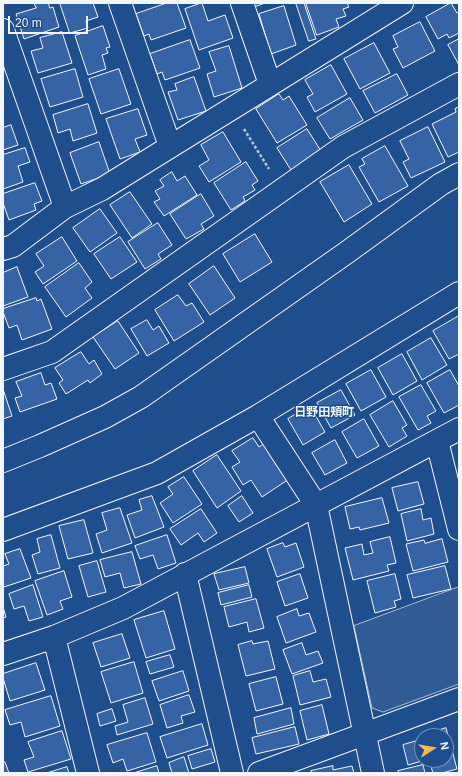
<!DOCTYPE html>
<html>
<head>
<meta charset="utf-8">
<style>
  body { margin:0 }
  #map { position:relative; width:462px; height:776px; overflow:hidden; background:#1f4e8c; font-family:Helvetica,sans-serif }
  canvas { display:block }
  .frame { position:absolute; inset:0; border:4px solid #f2f6ff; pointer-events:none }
  .north { position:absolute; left:414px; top:728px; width:40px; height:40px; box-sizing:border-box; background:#1f4e8c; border:1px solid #7391ba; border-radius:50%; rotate:78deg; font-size:11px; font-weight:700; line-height:16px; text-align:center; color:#f2f6ff }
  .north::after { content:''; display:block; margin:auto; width:14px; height:18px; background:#ffb74d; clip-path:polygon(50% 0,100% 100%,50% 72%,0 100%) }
  .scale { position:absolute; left:8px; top:16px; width:80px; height:18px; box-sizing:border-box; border:2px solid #f2f6ff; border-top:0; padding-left:5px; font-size:12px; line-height:14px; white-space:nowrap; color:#f2f6ff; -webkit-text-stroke:3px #1f4e8c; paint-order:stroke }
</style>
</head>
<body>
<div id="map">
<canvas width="462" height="776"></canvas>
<div class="frame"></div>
<div class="north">N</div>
<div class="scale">20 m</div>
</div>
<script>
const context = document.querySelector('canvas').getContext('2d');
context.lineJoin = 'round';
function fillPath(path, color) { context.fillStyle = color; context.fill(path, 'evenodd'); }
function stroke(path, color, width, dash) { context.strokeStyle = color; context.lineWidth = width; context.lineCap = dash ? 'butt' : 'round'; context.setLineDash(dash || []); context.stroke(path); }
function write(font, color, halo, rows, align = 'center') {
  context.font = font + ' Helvetica,"Noto Sans JP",sans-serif'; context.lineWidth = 3; context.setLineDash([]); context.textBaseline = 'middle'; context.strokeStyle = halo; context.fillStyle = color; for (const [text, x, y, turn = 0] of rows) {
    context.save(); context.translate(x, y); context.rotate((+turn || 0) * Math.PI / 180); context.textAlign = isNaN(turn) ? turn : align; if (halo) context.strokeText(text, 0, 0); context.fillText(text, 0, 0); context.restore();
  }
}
const built = new Path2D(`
  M459 587V684L383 712 372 708 354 626Z`);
const building = new Path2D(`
  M34 3H48L50 8 53 7 59 27 24 39 16 14 36 8Z
  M60 3H93L98 17 86 21 88 28 70 33Z
  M167 3H177L186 28 151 40 149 34 144 36 136 14Z
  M202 3 208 21 225 15 233 38 199 50 185 9Z
  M252 3H265L254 7Z
  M296 3H304L316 39 309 41Z
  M306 3H347L349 7 343 9 346 16 336 19 339 27 317 35Z
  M451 3 457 13 459 12V33L449 38 447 34 438 39 426 17Z
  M284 6 296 45 271 54 259 14Z
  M420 22 435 51 403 68 393 49 398 47 393 36Z
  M103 26 110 47 106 48 108 53 102 55 106 69 88 75 75 36Z
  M62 32 72 63 38 73 31 51 43 48 40 38Z
  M459 39V65L448 45Z
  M190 40 200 68 165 80 162 72 157 74 150 54Z
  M374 43 390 73 360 89 344 59Z
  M229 46 242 88 214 97 207 74 216 71 209 52Z
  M331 65 347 94 315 112 307 97 313 94 305 80Z
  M75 69 83 97 50 107 41 79Z
  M119 69 131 104 101 114 89 79Z
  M397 74 408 95 375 113 363 91Z
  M194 77 206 111 178 120 168 92 177 90 175 84Z
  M279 94 283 100 289 96 307 125 277 143 256 109Z
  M350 98 363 120 330 139 317 118Z
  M88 104 97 133 73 141 70 129 58 133 53 115Z
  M459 107V152L448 157 432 124 456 112 455 109Z
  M138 109 147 135 135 139 140 152 120 159 106 119Z
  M11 125 18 145 3 150V128Z
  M428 127 445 162 411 178 403 162 409 159 400 141Z
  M307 129 321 151 291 170 277 148Z
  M223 132 241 162 209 182 199 166 209 160 201 145Z
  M99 142 110 174 81 184 70 153Z
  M385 146 408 186 379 202 359 167 365 164 362 159Z
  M25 148 30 162 18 166 23 182 3 189V155Z
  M246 162 258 181 252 185 255 190 243 197 245 201 231 210 214 183Z
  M349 165 372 204 344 222 320 182Z
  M172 172 177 181 185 176 197 195 164 216 154 202 160 199 155 191 164 186 160 180Z
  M35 183 42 201 34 204 36 210 9 220 3 203V194Z
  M130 192 152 224 132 238 110 205Z
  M201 194 214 216 201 224 204 229 186 239 170 214Z
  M100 209 117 233 90 252 73 228Z
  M158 223 172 245 158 254 161 259 145 269 128 242Z
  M255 234 272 262 240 282 223 254Z
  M62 237 77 261 43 284 35 272 44 266 36 254Z
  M120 237 137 262 111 279 94 254Z
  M79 263 92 282 85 288 92 298 66 317 45 287Z
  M214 266 235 298 210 315 189 284Z
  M17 267 28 297 3 306V273Z
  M178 295 186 306 192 303 204 322 174 341 155 310Z
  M36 298 37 301 41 299 52 329 22 340 17 325 9 328 3 312V309Z
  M459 316V354L449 359 433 331Z
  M147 320 153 330 159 326 169 343 147 356 131 329Z
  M118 321 139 353 115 369 93 337Z
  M431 338 447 365 422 380 407 352Z
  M81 352 89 364 94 360 102 374 90 383 88 380 66 394 59 383 63 380 55 368Z
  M402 354 417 381 393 395 378 368Z
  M371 370 386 397 361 411 346 384Z
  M450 370 459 386V405L444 413 427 383Z
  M41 373 45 385 51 383 57 399 20 412 15 398 22 396 16 382Z
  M421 385 436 411 427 416 431 423 418 430 399 397Z
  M3 389 12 416 3 419Z
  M341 390 355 415 331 428 317 403Z
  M393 401 407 425 402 428 407 436 389 447 370 415Z
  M310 406 325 432 303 445 288 419Z
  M364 419 379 446 357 458 342 432Z
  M253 438 259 447 265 443 289 479 262 497 251 480 243 485 232 467 240 462 232 451Z
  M335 440 347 463 325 475 312 453Z
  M217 455 241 491 217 508 193 471Z
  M184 477 202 504 173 523 160 503 173 494 168 487Z
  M418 482 424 504 398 511 392 488Z
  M152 496 164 527 135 538 127 515 142 510 139 500Z
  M242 496 253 513 239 522 228 506Z
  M382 498 389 523 360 530 359 527 350 529 345 507Z
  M120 508 132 543 102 553 96 534 107 530 102 513Z
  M201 509 217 533 204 542 198 533 181 545 170 529Z
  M421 509 423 520 431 518 434 534 407 541 401 514Z
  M84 520 93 553 68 559 59 526Z
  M51 535 60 568 38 574 32 555 40 552 37 539Z
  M167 535 176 563 158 569 153 555 140 559 135 546Z
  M390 537 396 563 387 565 389 571 353 580 345 548 362 544 364 555 373 553 370 542Z
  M442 539 448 562 413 571 406 544 424 540 425 543Z
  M283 543 285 547 296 543 304 567 277 577 267 549Z
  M20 549 31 578 4 587 3 585V566L9 564 5 554Z
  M132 552 141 584 124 588 120 573 105 577 100 560Z
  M97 561 106 592 88 597 79 566Z
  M445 566 451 589 413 598 407 575Z
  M245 567 249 583 219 590 214 574Z
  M64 571 72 597 60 601 63 609 47 615 35 581Z
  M300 574 308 598 285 606 277 582Z
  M395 574 401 599 394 601 396 607 375 613 367 581Z
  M33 585 43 617 29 621 24 606 14 609 9 594Z
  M249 585 252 597 221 605 218 593Z
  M256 599 264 628 249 632 247 622 229 627 224 607Z
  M3 607 6 617 3 618Z
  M297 609 299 616 309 613 316 632 286 643 277 617Z
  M164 611 175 649 146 658 134 620Z
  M122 634 130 658 101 667 93 643Z
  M252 641 253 644 268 641 275 669 246 676 238 645Z
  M302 643 306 655 318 651 323 663 292 674 283 650Z
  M170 655 174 667 150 674 146 662Z
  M134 662 143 693 111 703 101 672Z
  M36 663 45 690 10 701 3 678V674Z
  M183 671 189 691 159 701 152 681Z
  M310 671 313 682 326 679 331 697 300 705 293 676Z
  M276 677 283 704 256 711 249 684Z
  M189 695 195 712 181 716 183 723 167 728 160 705Z
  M51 696 60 726 25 737 21 722 10 725 5 710Z
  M145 698 153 724 117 735 115 726 128 722 123 705Z
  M322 705 329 734 307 740 300 711Z
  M291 708 294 724 257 734 254 718Z
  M112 709 116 721 100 726 97 714Z
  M202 724 208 745 167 758 160 737Z
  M295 727 299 744 256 754 252 738Z
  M446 728 457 769 442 773H433L429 760H446V736H422Z
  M62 731 71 759 28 772 24 760 34 757 28 742Z
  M147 733 156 762 127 771 123 759 113 763 107 745Z
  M417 741 422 761 408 765 403 745Z
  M211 749 215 762 192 769 188 756Z
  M184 757 189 773H172L169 763Z
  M5 762 9 773H3V763Z
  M423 765 425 773H399L398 771Z
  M157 766 159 773H134Z
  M333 766V770L352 766 354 773H312L311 771Z
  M67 767 69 773H47Z`);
const path = new Path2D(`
  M244 129 269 169`);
const street = new Path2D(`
  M120 3 170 146
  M242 3 270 84
  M3 30 65 207
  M3 249 13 246 65 207 102 189 402 3
  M3 369 52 352 343 147 459 84
  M258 416 316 505 373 773
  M437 441 459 529
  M3 530 157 473 258 416 459 293
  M185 574 232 773
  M54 637 88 773
  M3 654 54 637 123 608 459 429
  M259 773 459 699`);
const secondary = new Path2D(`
  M3 461 40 446 105 417 141 397 346 253 441 184 459 174`);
const neighbourhoodNames = [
  ["日野田頬町",324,413]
];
fillPath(built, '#305b95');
stroke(built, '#a8bbd7', 1);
fillPath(building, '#3563a3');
stroke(building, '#f2f6ff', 1);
stroke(street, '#f2f6ff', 24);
stroke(secondary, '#f2f6ff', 24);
stroke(path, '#b3c4dc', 2.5, [3, 2]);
stroke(street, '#1f4e8c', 22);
stroke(secondary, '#1f4e8c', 22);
write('bold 12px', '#f2f6ff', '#1f4e8c', neighbourhoodNames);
</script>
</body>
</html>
